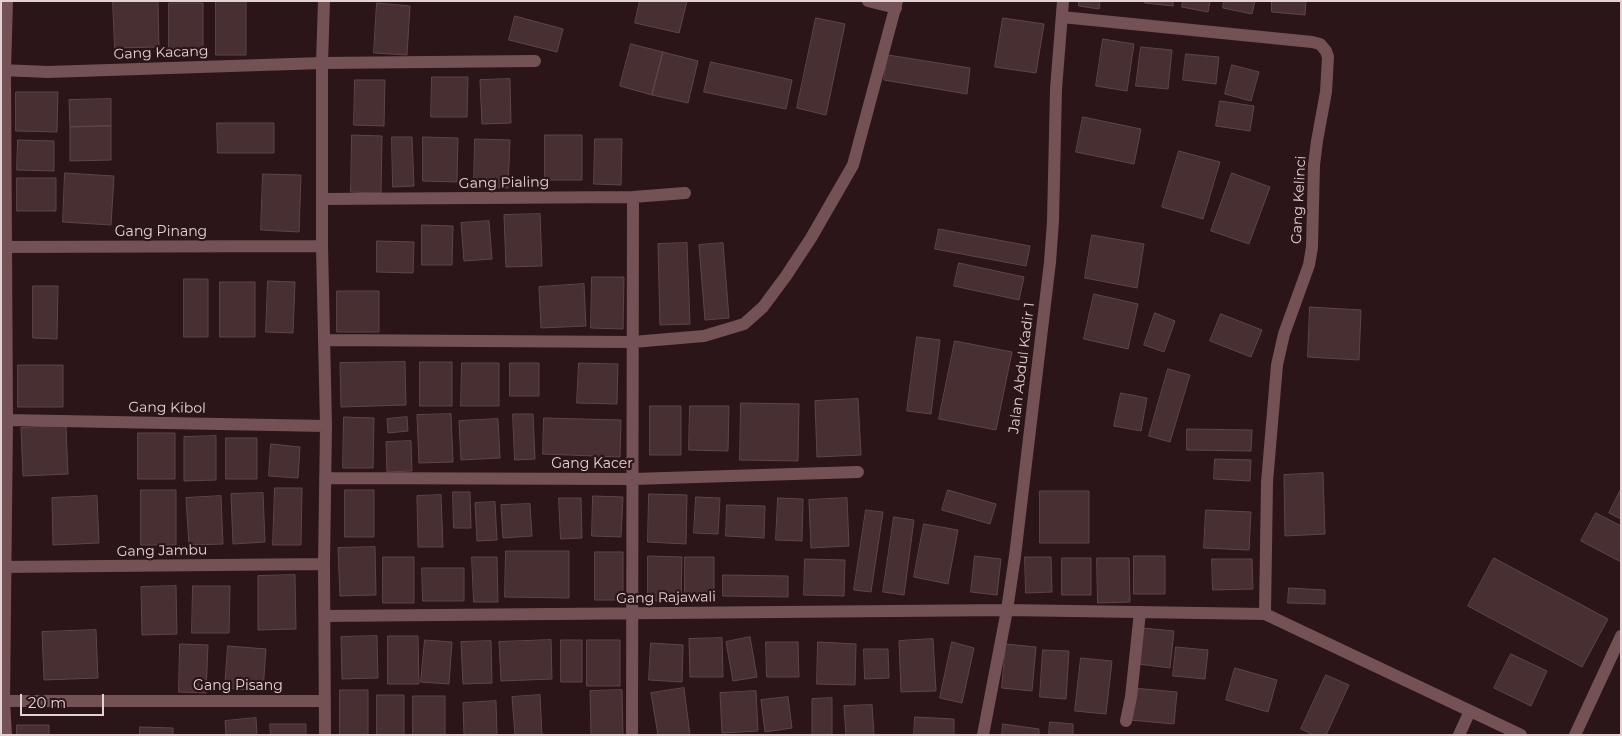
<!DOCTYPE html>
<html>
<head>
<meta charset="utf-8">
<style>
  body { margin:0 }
  #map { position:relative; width:1622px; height:736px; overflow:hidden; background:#2b1518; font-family:Montserrat,sans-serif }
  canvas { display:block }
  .frame { position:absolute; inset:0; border:2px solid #e2d2d3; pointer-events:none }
  .scale { position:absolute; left:20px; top:694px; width:84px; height:22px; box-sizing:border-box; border:2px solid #e2d2d3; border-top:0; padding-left:6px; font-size:15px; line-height:18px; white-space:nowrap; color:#e2d2d3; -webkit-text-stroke:4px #2b1518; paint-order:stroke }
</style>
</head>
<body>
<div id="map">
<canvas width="1622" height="736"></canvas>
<div class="frame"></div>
<div class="scale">20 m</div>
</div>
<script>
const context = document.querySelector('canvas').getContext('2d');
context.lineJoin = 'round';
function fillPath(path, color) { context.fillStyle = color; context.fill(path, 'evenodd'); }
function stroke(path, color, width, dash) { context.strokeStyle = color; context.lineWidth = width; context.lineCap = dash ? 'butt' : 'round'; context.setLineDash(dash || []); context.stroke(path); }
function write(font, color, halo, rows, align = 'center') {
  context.font = font + ' Montserrat,sans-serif'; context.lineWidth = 4.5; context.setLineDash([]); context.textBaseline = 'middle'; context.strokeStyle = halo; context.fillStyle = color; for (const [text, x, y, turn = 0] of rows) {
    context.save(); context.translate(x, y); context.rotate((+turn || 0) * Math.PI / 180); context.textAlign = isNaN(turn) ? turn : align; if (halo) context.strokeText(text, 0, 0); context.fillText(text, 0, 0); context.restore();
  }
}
const building = new Path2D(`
  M113 1H158L159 47 115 48Z
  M216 1H246V55H216Z
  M640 1H687L679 33 635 23Z
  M1079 1H1100L1099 9 1079 6Z
  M1145 1H1173V6L1145 3Z
  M1183 1H1210L1208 12 1182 7Z
  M1224 1H1255L1252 14 1223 8Z
  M1272 1H1306L1305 15 1272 12Z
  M169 3H203V55H169Z
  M377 3 410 6 407 55 374 53Z
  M515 16 563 29 557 52 509 40Z
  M816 18 845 24 826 115 797 108Z
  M1003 18 1044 24 1036 73 995 67Z
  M1103 39 1134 44 1127 91 1096 86Z
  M631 44 663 52 652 95 620 86Z
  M1141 47 1172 50 1168 89 1136 86Z
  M663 52 698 61 688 103 652 95Z
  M1186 54 1219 57 1216 84 1183 80Z
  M888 55 970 68 967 94 884 80Z
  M711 62 792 80 786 109 704 92Z
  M1232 65 1259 72 1251 101 1225 94Z
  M432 77H468L467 117H431Z
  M510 79 511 123 482 124 480 80Z
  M355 80H385L384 126 354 125Z
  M16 92H58L57 132 16 131Z
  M111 99V126L70 127 69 100Z
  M1220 101 1254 106 1250 131 1216 126Z
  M1083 117 1141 129 1134 164 1076 152Z
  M217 123H274V153H218Z
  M111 126V160L70 161V127Z
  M352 135 382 136 381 193 351 192Z
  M545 135H582V180H545Z
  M392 137H412L414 186 393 187Z
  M423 137 458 138 457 182 423 181Z
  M475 139 510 140 508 188 474 187Z
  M595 139H622L621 185 594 184Z
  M18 140 54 141V171L17 170Z
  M1179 151 1220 162 1203 219 1162 207Z
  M65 173 114 176 111 225 63 222Z
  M1232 173 1270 187 1249 244 1211 231Z
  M263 174 301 175 299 232 261 230Z
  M17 178H56V211H17Z
  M540 214 542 266 506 267 504 215Z
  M489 221 492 259 464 261 461 223Z
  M422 225 453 226 452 265H422Z
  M939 229 1030 246 1026 266 935 249Z
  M1092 235 1144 244 1137 288 1085 278Z
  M377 241 414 242 413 273 377 272Z
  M687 243 690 324 660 325 658 244Z
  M723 243 729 318 705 320 699 245Z
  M959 263 1024 277 1019 300 954 286Z
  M592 277H624L623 329 591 328Z
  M184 279H208V337H184Z
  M268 281 295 282 293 333 266 332Z
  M220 282H255V337H220Z
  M584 284 586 326 541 328 539 287Z
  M33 286H58L57 339 33 338Z
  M337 291H379V332H337Z
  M1094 294 1138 304 1128 349 1084 339Z
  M1310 307 1361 310 1359 360 1308 357Z
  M1155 313 1175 321 1164 352 1144 345Z
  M1221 314 1262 330 1251 357 1210 341Z
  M917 337 940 340 931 414 907 411Z
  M955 341 1012 352 996 430 939 419Z
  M405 362 406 405 341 407 340 363Z
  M420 362H452V406H420Z
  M462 363H499V406H461Z
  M510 363H539V396H510Z
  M579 363 618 364 617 404 577 403Z
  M18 365H63V407H18Z
  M1168 369 1190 375 1170 442 1149 436Z
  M1121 393 1147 398 1141 431 1114 426Z
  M858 399 861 455 817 457 815 401Z
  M741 403 799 404 798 461 740 460Z
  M650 406H681V455H650Z
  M690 406H729L728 451 689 450Z
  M451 414 453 462 419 463 417 415Z
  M513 414H533L535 459 515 460Z
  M344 417 374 418 373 468H343Z
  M407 417 408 431 388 433 387 419Z
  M544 418 621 420 620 457 543 454Z
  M498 419 500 458 461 460 459 421Z
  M66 426 68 474 23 476 21 428Z
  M1187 429 1252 430 1251 451 1187 450Z
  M138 433H175V479H138Z
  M216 436V480L184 481V437Z
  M226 438H257V479H226Z
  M411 441 412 471 387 472 386 442Z
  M271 444 300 447 298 478 269 476Z
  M1215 459 1251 460 1250 481 1214 479Z
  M1323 473 1325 534 1285 536 1284 475Z
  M275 488H302L301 545H273Z
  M1621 489V519L1609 513Z
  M141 490H176V545H141Z
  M345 490H374V537H345Z
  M948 490 996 504 990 524 942 510Z
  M1040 491H1089V543H1040Z
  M453 492H470L471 528H454Z
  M263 493 265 542 233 544 231 494Z
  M649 494 687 495 686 544 648 542Z
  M441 495 443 547H418L417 496Z
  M97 496 99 543 53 545 52 498Z
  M221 496 223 544 189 545 186 498Z
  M593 496 623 497 621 537 592 536Z
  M696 497 720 498 718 534 694 533Z
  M559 498H581L582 538 561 539Z
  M778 498 803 499 802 541 776 540Z
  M847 498 849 546 811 548 809 500Z
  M495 502 497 540 477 541 475 503Z
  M530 504 532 536 503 538 501 505Z
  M727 505 765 506 764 538 726 536Z
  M866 510 883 512 871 592 854 590Z
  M1206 510 1251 512 1249 550 1204 548Z
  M1596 513 1621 526V562L1581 541Z
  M894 517 914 520 904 595 883 592Z
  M924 524 958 530 948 584 914 577Z
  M375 547 376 595 340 596 338 548Z
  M506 551H569V598L505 597Z
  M595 552H623V600H595Z
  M648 556 682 557 681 601H648Z
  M975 556 1001 559 997 595 971 592Z
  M1134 556H1165V594H1134Z
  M383 557H414V603H383Z
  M472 557H497L498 602H474Z
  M685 557H714V598H685Z
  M1025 557H1051L1052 592 1026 593Z
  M1062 558H1091V595H1062Z
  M1097 558H1129L1130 602 1098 603Z
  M1494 558 1608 619 1582 667 1468 606Z
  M805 559 845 560 844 596 804 595Z
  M1212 559H1252L1253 589 1213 590Z
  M422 568H464V601H423Z
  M295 575 296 629 258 630V576Z
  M723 575 788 576V597L723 596Z
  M176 586 177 634 142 635 141 587Z
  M193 586H230L229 633H192Z
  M1289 588 1325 590V604L1288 603Z
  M1142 628 1174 631 1170 668 1138 664Z
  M96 630 98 678 44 680 42 632Z
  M377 636 378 678 342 679 341 637Z
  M388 636H418L419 684H388Z
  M750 637 757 677 733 681 726 642Z
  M722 638 723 677H690L689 639Z
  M933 639 936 691 901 692 899 641Z
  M425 640 452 642 449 684 421 682Z
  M551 640 552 679 501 681 499 642Z
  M561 640H582V682H561Z
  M587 640H620V686H587Z
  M491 641 492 683 463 684 461 642Z
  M766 642H798L799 677H767Z
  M818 642 856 644 855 685 817 684Z
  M952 642 974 648 962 703 940 698Z
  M651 643 683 645 682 682 649 680Z
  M180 644 208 645 206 693 179 692Z
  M1006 644 1036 647 1032 691 1002 688Z
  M228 646 266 649 263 691 225 688Z
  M1176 647 1208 650 1205 679 1173 676Z
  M864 649H888L889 678 865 679Z
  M1043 650 1069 651 1066 699 1040 697Z
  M1511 654 1547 671 1531 706 1494 688Z
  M1081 658 1112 661 1106 714 1075 711Z
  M1235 668 1277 680 1268 712 1226 700Z
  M1326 675 1349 685 1326 735H1313L1301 729Z
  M684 688 690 735H658L651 693Z
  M1133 688 1177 692 1174 724 1130 720Z
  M340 690H368V735H340Z
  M622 690 623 735H591L590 691Z
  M756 691 758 731 722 733 720 693Z
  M377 695H404V735H377Z
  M540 695 542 735H515L512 697Z
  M413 696H445V735H413Z
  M788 697 792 728 765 732 761 700Z
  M832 698V735H812V699Z
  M496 701 497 735H464L463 703Z
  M872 705 874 735H846L844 706Z
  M915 717 954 719V735H914Z
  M256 718 257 735H226L225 721Z
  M1050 722 1073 724V735H1049Z
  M270 724H306V735H271Z
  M1003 724 1039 729V735H1002Z
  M17 725H49V735H17Z
  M140 727 173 728V735H140Z`);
const minor = new Path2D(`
  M324 1 322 63V246L326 426 324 564 325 735
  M868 1 896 8
  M1062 17 1312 42 1320 44 1326 51 1328 57 1326 92 1317 141 1314 165 1312 247 1309 265 1284 334 1277 365 1267 482 1265 614
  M1 70 48 72 322 63 535 61
  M322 199 633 197 685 193
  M1 247 322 246
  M324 340 633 342 704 336 744 324 763 307 786 276 811 238 853 165 897 1
  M7 420 326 426
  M325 478 633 479 858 472
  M1 567 324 564
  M325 616 1007 610 1265 614 1521 735
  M1 701H325
  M1126 721 1131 697 1140 612
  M6 735 4 701 7 420 5 70 7 1
  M632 735 633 197
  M983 735 1007 610 1015 556 1050 262 1053 221 1056 89 1063 1
  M1459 735 1470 711
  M1575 735 1621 636`);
const streetNames = [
  ["Gang Kacang",161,53,-2],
  ["Gang Pialing",504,183,-1],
  ["Gang Kelinci",1299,200,-87],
  ["Gang Pinang",161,232],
  ["Jalan Abdul Kadir 1",1022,368,-83],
  ["Gang Kibol",167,408,1],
  ["Gang Kacer",592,464],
  ["Gang Jambu",162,551,-1],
  ["Gang Rajawali",666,598,-1],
  ["Gang Pisang",238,686]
];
fillPath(building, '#482f32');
stroke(building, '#5f4548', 1);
stroke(minor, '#745154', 12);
write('14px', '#e2d2d3', '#2b1518', streetNames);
</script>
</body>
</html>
